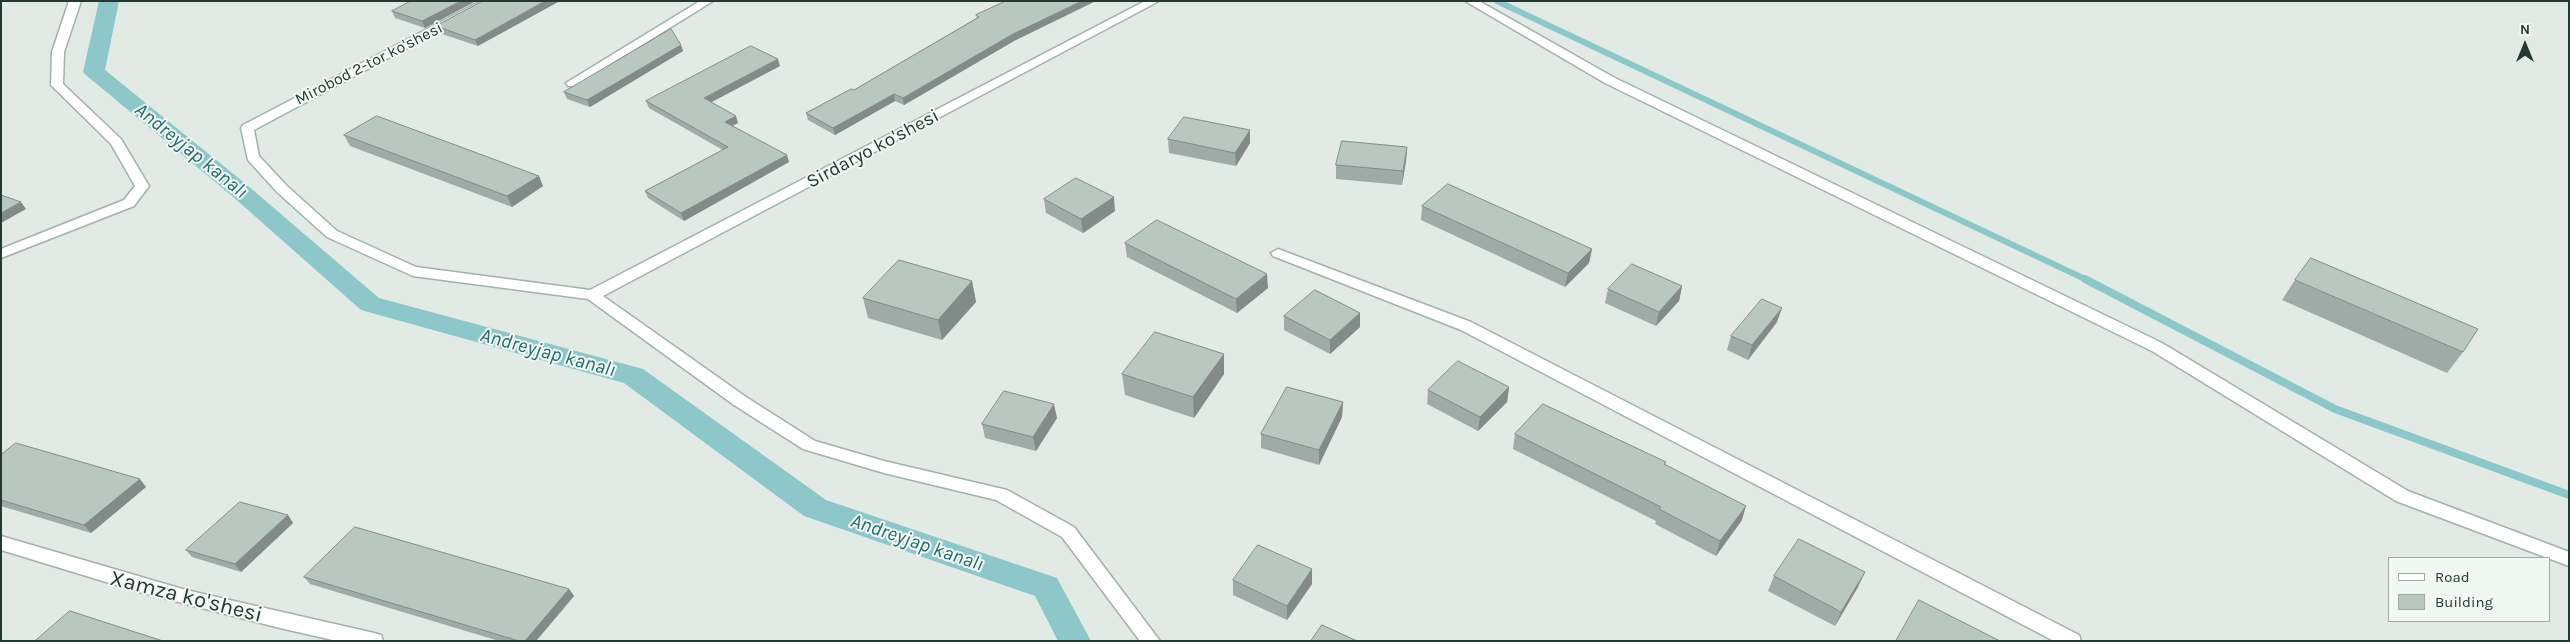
<!DOCTYPE html>
<html>
<head>
<meta charset="utf-8">
<style>
  body { margin:0 }
  #map { position:relative; width:2570px; height:642px; overflow:hidden; background:#e1eae5; font-family:Karla,sans-serif }
  canvas { display:block }
  .frame { position:absolute; inset:0; border:2px solid #233931; pointer-events:none }
  .legend { position:absolute; left:2388px; top:557px; width:162px; height:65px; box-sizing:border-box; background:#f1f7f3; border:1px solid #9faba5; margin:0; padding:6px 9px; list-style:none; font-size:15px; color:#233931 }
  .legend li { display:flex; align-items:center; gap:10px; height:25px }
  .legend b { width:25px; border:1px solid #9faba5 }
  .north { position:absolute; left:2500px; top:20px; width:50px; height:50px; -webkit-text-stroke:4px #f1f7f3; paint-order:stroke; rotate:0deg; font-size:14px; font-weight:700; line-height:20px; text-align:center; color:#233931 }
  .north::after { content:''; display:block; margin:auto; width:18px; height:22px; background:#233931; clip-path:polygon(50% 0,100% 100%,50% 72%,0 100%) }
</style>
</head>
<body>
<div id="map">
<canvas width="2570" height="642"></canvas>
<div class="frame"></div>
<ul class="legend">
<li><b style="height:6px;background:#fff"></b>Road</li>
<li><b style="height:14px;background:#b9c7c1"></b>Building</li>
</ul>
<div class="north">N</div>
</div>
<script>
const context = document.querySelector('canvas').getContext('2d');
context.lineJoin = 'round';
function stroke(path, color, width, dash) { context.strokeStyle = color; context.lineWidth = width; context.lineCap = dash ? 'butt' : 'round'; context.setLineDash(dash || []); context.stroke(path); }
function fillPath(path, color) { context.fillStyle = color; context.fill(path, 'evenodd'); }
function write(font, color, halo, rows, align = 'center') {
  context.font = font + ' Karla,sans-serif'; context.lineWidth = 4; context.setLineDash([]); context.textBaseline = 'middle'; context.strokeStyle = halo; context.fillStyle = color; for (const [text, x, y, turn = 0] of rows) {
    context.save(); context.translate(x, y); context.rotate((+turn || 0) * Math.PI / 180); context.textAlign = isNaN(turn) ? turn : align; if (halo) context.strokeText(text, 0, 0); context.fillText(text, 0, 0); context.restore();
  }
}
const streamFar1 = new Path2D(`
  M1497 1 2087 280`);
const stream = new Path2D(`
  M2085 279 2335 409 2569 495`);
const canal = new Path2D(`
  M99 1H119L105 70 247 185 379 298 643 369 826 500 1057 578 1091 641H1058L1035 596 804 516 624 383 361 310 231 195 87 76 83 72Z`);
const street = new Path2D(`
  M69 1H81L64 52 63 84 121 139 149 186 134 206 1 258V249L124 200 135 186 111 144 51 85 52 52Z
  M481 1H495L254 130 259 156 287 186 337 231 416 267 590 290 1145 1H1159L603 296 746 397 815 441 884 461 1007 490 1074 527 1160 641H1140L1062 537 996 500 884 473 803 449 734 405 588 299 413 276 327 237 277 192 248 160 241 128 243 125Z
  M700 1H713L576 86H568L566 83Z
  M1465 1H1479L1613 77 2162 343 2408 491 2569 552V566L2396 501 2152 351 1605 83Z
  M1278 249 1471 322 2079 635 2081 641H2054L1461 330 1273 256 1271 253Z
  M1 536 186 590 374 633 381 635 383 641H337L280 628 139 592 1 550Z`);
const wall = new Path2D(`
  M476 1 425 28 395 18 392 11Z
  M483 1 478 46 439 33 436 26Z
  M976 15 1014 41 904 105 895 101 835 135 808 120 806 113 854 90 977 18Z
  M681 45 683 51 590 107 567 99 564 92Z
  M780 66 711 102 738 123 732 126 789 162 684 221 648 198 645 191 723 150 649 108 646 101Z
  M1250 130V143L1236 166 1169 153 1168 139Z
  M344 135 543 186 512 207 350 146Z
  M1407 147 1406 161 1402 185 1336 179V165Z
  M1044 199 1115 211 1083 233 1046 213Z
  M1422 206 1592 249 1589 263 1565 287 1421 220Z
  M1125 243 1268 288 1237 313 1127 257Z
  M2295 280 2463 352 2447 373 2282 300Z
  M972 281 976 302 942 340 868 318 863 298Z
  M1682 286 1679 301 1656 326 1605 303 1608 289Z
  M1360 313V327L1330 354 1284 330V316Z
  M1777 322 1748 360 1727 350 1731 336Z
  M1224 354V374L1194 418 1125 395 1122 374Z
  M1509 387 1507 402 1478 431 1427 404 1428 390Z
  M1343 402 1342 417 1319 465 1261 448V434Z
  M1057 418 1036 451 985 438 982 424Z
  M1515 434 1666 462 1665 465 1742 520 1716 556 1655 524 1656 521 1513 449Z
  M1 455 146 487 91 533 1 506Z
  M288 515 293 523 241 572 192 557 186 550Z
  M1312 569V584L1287 620 1233 595V580Z
  M1774 576 1858 587 1835 626 1768 591Z
  M304 577 569 589 574 596 536 641H499L310 584Z`);
const shadedWall = new Path2D(`
  M461 1H476L425 28 422 21Z
  M545 1H560L478 46 475 40Z
  M1082 1H1096L1014 41 904 105 903 98 1013 34Z
  M681 45 683 51 590 107 587 100Z
  M778 59 780 66 706 105 704 98Z
  M894 94 895 101 835 135 833 128Z
  M736 116 738 123 727 129 725 122Z
  M1250 130V143L1236 166 1235 153Z
  M1407 147 1406 161 1402 185 1403 171Z
  M787 155 789 162 684 221 681 213Z
  M539 176 543 186 512 207 507 196Z
  M1114 197 1115 211 1083 233 1081 219Z
  M21 202 26 209 1 223V213Z
  M1592 249 1589 263 1565 287 1568 273Z
  M1267 274 1268 288 1237 313 1236 299Z
  M972 281 976 302 942 340 938 320Z
  M1682 286 1679 301 1656 326 1659 312Z
  M1782 308 1777 322 1748 360 1752 345Z
  M1360 313V327L1330 354V340Z
  M1224 354V374L1194 418 1193 397Z
  M1509 387 1507 402 1478 431 1480 417Z
  M1343 402 1342 417 1319 465V450Z
  M1054 404 1057 418 1036 451 1033 437Z
  M140 479 146 487 91 533 84 525Z
  M1746 506 1742 520 1716 556 1720 541Z
  M288 515 293 523 241 572 235 564Z
  M1312 569V584L1287 620V606Z
  M1865 572 1858 587 1835 626 1841 612Z
  M569 589 574 596 536 641H525Z`);
const building = new Path2D(`
  M411 1H461L422 21 392 11Z
  M483 1H545L475 40 436 26Z
  M1006 1H1082L1013 34 903 98 894 94 833 128 806 113 851 89 854 90 979 17 976 15Z
  M671 29 681 45 587 100 564 92Z
  M751 46 778 59 704 98 736 116 725 122 787 155 681 213 645 191 728 147 646 101Z
  M377 116 539 176 507 196 344 135Z
  M1184 117 1250 130 1235 153 1168 139Z
  M1342 141 1407 147 1403 171 1336 165Z
  M1076 178 1114 197 1081 219 1044 199Z
  M1448 184 1592 249 1568 273 1422 206Z
  M1 195 21 202 1 213Z
  M1157 220 1267 274 1236 299 1125 243Z
  M2311 258 2478 329 2463 352 2295 280Z
  M899 260 972 281 938 320 863 298Z
  M1632 264 1682 286 1659 312 1608 289Z
  M1315 290 1360 313 1330 340 1284 316Z
  M1762 299 1782 308 1752 345 1731 336Z
  M1155 332 1224 354 1193 397 1122 374Z
  M1458 361 1509 387 1480 417 1428 390Z
  M1287 387 1343 402 1319 450 1261 434Z
  M1004 391 1054 404 1033 437 982 424Z
  M1543 404 1666 462 1664 464 1746 506 1720 541 1659 509 1661 507 1515 434Z
  M16 443 140 479 84 525 1 500V455Z
  M240 502 288 515 235 564 186 550Z
  M355 527 569 589 525 641H519L304 577Z
  M1799 539 1865 572 1841 612 1774 576Z
  M1258 545 1312 569 1287 606 1233 580Z
  M1919 600 2000 641H1896Z
  M70 611 163 641H35Z
  M1322 625 1357 641H1311Z`);
const farStreetnames = [
  ["Mirobod 2-tor ko'shesi",369,64,-27]
];
const streetNames = [
  ["Sirdaryo ko'shesi",873,149,-28]
];
const waterNames = [
  ["Andreyjap kanalı",191,151,39],
  ["Andreyjap kanalı",548,353,15],
  ["Andreyjap kanalı",917,543,19]
];
const nearStreetnames = [
  ["Xamza ko'shesi",186,597,14]
];
stroke(streamFar1, '#8dc7ca', 6);
stroke(stream, '#8dc7ca', 8);
fillPath(canal, '#8dc7ca');
stroke(street, '#a4b1ab', 3);
fillPath(street, '#fff');
fillPath(wall, '#9faba6');
fillPath(shadedWall, '#828b87');
fillPath(building, '#b9c7c1');
stroke(building, '#828b87', 1);
write('16px', '#233931', '#f1f7f3', farStreetnames);
write('19px', '#233931', '#f1f7f3', streetNames);
write('italic 20px', '#236a6f', '#f1f7f3', waterNames);
write('22px', '#233931', '#f1f7f3', nearStreetnames);
</script>
</body>
</html>
